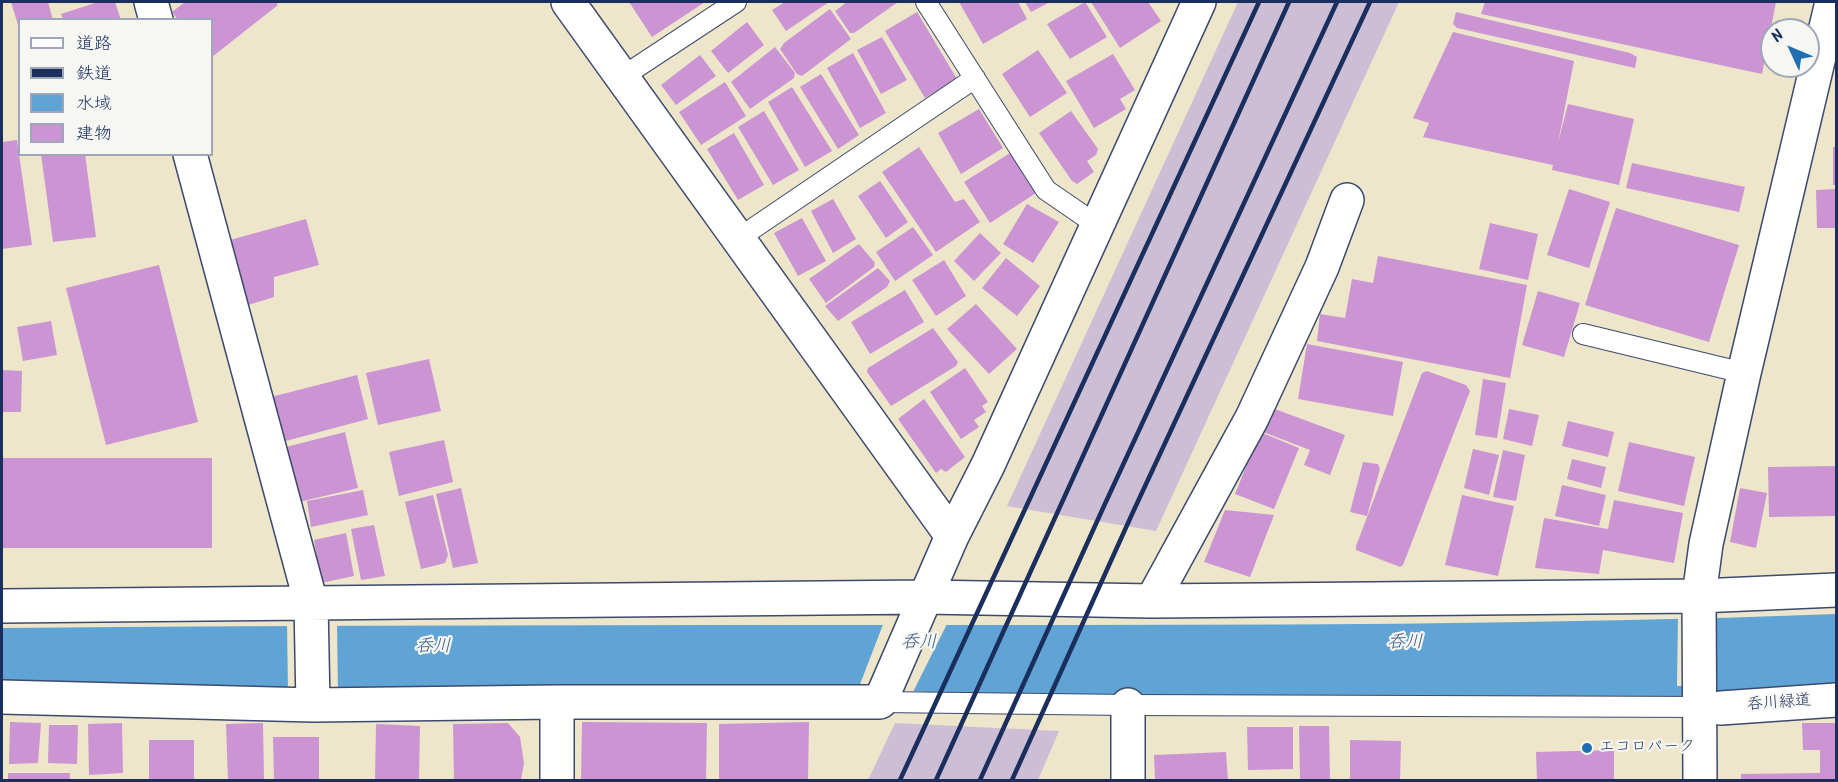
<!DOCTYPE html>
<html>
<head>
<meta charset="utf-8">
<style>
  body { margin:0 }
  #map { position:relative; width:1838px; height:782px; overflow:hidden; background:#eee6cb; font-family:Kalam,"Klee One",sans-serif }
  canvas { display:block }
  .frame { position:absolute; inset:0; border:3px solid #1b2f5e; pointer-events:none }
  .legend { position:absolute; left:18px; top:18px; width:195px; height:138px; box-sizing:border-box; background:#f6f6f2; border:2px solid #9ea6b7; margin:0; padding:8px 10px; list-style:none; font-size:18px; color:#1b2f5e }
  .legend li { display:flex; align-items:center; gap:12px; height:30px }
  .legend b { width:30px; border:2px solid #9ea6b7 }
  .north { position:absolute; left:1760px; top:18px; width:60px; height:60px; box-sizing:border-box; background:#f6f6f2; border:2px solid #9ea6b7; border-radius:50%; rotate:314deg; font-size:16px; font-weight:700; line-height:24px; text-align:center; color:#1b2f5e }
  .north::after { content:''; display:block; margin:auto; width:21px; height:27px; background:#1f6fb2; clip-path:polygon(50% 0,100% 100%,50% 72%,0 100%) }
</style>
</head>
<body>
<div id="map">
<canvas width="1838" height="782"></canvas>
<div class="frame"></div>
<ul class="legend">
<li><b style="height:8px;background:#fff"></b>道路</li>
<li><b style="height:8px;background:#1b2f5e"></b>鉄道</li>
<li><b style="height:16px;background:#60a4d5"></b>水域</li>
<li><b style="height:16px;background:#cb94d2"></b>建物</li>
</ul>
<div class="north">N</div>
</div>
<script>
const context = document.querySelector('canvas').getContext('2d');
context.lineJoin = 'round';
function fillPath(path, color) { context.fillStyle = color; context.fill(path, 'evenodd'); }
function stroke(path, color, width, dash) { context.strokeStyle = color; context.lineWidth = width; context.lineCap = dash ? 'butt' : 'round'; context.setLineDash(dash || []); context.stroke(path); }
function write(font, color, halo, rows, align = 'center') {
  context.font = font + ' Kalam,"Klee One",sans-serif'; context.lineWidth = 4.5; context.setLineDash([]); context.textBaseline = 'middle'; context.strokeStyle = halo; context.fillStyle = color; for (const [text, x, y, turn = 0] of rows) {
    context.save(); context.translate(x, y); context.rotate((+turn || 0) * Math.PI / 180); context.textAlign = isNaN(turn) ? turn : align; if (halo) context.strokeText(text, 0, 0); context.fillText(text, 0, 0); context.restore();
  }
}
const industrial = new Path2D(`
  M1238 2H1399L1156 531 1007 506Z
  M895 723 1059 731 1038 780H868Z`);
const water = new Path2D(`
  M1836 614V697L1128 705 882 689 2 690V628C321 625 641 625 961 625 1253 625 1545 625 1836 614Z`);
const pier = new Path2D(`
  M1716 616 1717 685 1677 686 1678 617Z
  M337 622 338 694 288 693 287 623Z
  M884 622H948L912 694 857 692Z`);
const building = new Path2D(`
  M11 2H48L53 20H20L19 28Z
  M98 2H115L121 20H63L61 14Z
  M185 2H276L278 5 212 57V20H178L172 12Z
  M629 2H705L652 37Z
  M785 2H829L786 31 772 10Z
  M847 2H898L854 33H850L835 11Z
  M959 2H1018L1027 19 983 44Z
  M1025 2H1050L1031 12Z
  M1085 2 1107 37 1070 59 1047 24Z
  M1091 2H1148L1161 21 1120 48Z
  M1485 2H1776L1762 74 1481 14Z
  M830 9 851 39 802 76 797 74 780 49 784 43Z
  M917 12 957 79 925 98 885 31Z
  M1456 12 1630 53 1637 57 1635 68 1457 28 1453 24Z
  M747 22 764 45 728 73 711 51Z
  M1453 32 1574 61 1558 143 1568 104 1634 119 1619 185 1552 170 1553 165 1423 137 1429 123 1413 118Z
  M882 37 907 80 881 94 857 50Z
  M775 47 795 73 794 78 750 109 731 82Z
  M1038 50 1067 93 1030 117 1002 74Z
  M853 53 886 113 860 128 827 68Z
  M1113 54 1135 90 1120 99 1126 109 1094 128 1066 81Z
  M700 55 716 76 676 105 661 85Z
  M821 74 859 135 838 149 800 87Z
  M725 82 746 116 701 145 679 112Z
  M792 87 832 151 805 167 768 102Z
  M979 109 1003 148 961 174 938 133Z
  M764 111 799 170 773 185 738 127Z
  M1071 111 1098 149 1096 155 1087 161 1094 172 1077 184 1072 181 1039 133Z
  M734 133 764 185 738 200 707 149Z
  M17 140 32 245 2 249V142Z
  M919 147 955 202 964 199 980 222 936 252 882 172Z
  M1833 147H1836V185H1833Z
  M1010 153 1036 193 990 223 964 182Z
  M41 154H85L96 237 53 242Z
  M1632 163 1745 187 1739 212 1626 188Z
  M880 181 908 222 886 238 858 196Z
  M1569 189 1610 202 1589 268 1547 255Z
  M1836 189V228H1817L1816 190Z
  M833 199 856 239 833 253 811 211Z
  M1027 204 1059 222 1033 263 1003 244Z
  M1616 208 1739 245 1709 342 1585 305Z
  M802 218 826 261 798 276 774 233Z
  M306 219 319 265 274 277V297L248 305 230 240Z
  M1490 223 1538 234 1528 280 1479 269Z
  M913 227 933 255 895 281 876 252Z
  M980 233 1001 253 974 281 954 261Z
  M859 244 875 263 874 267 826 303 809 279Z
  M1378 256 1527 285 1510 378 1317 341 1320 314 1345 318 1352 279 1373 283Z
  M1006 258 1040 286 1017 316 982 288Z
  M944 260 966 296 936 316 912 280Z
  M159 265 198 422 106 445 66 288Z
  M878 268 890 281 887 287 838 321 825 306Z
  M905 290 924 322 870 354 851 322Z
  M1538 291 1580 303 1564 357 1522 345Z
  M976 304 1017 349 989 374 947 329Z
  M51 321 57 355 23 361 17 327Z
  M933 328 958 362 956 366 891 406 867 372 868 368Z
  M1307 344 1403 362 1393 416 1298 399Z
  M429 359 441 411 378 425 366 373Z
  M965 368 988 402 982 406 986 412 974 420 979 427 961 439 930 392Z
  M2 370 22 371 21 412H2Z
  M1427 371 1466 385 1470 391 1403 565 1400 567 1356 550V546L1422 373Z
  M357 375 368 419 282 442 271 397Z
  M1483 379 1506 383 1497 438 1475 435Z
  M924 399 965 457 946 472 941 469 936 473 898 419Z
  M1272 408 1345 435 1330 475 1304 465 1310 450 1263 432Z
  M1509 409 1539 415 1532 446 1503 439Z
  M1568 421 1614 432 1608 457 1562 446Z
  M345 432 358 488 299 502 286 447Z
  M1260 432 1299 448 1274 509 1235 494Z
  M444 440 453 482 399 496 389 452Z
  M1629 442 1695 457 1684 506 1618 491Z
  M1473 449 1499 455 1489 495 1464 488Z
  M1503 450 1525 455 1516 501 1493 497Z
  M2 458H212V548H2Z
  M1572 459 1606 467 1601 488 1567 479Z
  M1363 462 1378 464 1380 469 1367 516 1350 512Z
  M1836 466V516L1769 517 1768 467Z
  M1562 485 1606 495 1599 526 1555 516Z
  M461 488 478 563 453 568 436 494Z
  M1740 488 1767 493 1756 548 1730 542Z
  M363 490 368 515 311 527 307 501Z
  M433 495 448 555 445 563 421 569 405 502Z
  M1462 495 1514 506 1498 576 1445 565Z
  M1614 500 1683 513 1674 563 1603 550 1599 574 1535 568 1544 518 1608 529Z
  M1225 510 1274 515 1250 577 1204 562Z
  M374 525 385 576 361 580 351 529Z
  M346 533 354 576 321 583 314 540Z
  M10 722 41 723 38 763 9 764Z
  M582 722 707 723 706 780H581Z
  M809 722 808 779 719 780V724Z
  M122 723 123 773 89 775 88 724Z
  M263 723 264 779 228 780 226 724Z
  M508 723 520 737 524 763 521 780H454L453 724Z
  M1802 723H1836V780H1741V774L1820 773V750H1803Z
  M376 724 420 726 419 780H375Z
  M49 725H78L77 764 48 763Z
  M1299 726H1329L1330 780H1300Z
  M1247 727H1293V769L1248 770Z
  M273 737H319V780H274Z
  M149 740H194V780H149Z
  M1350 740 1401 741 1400 780H1350Z
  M1614 750V780H1537L1536 752Z
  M1226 752 1228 780H1155L1154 755Z
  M8 773H70V780H8Z`);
const service = new Path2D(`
  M926 2 1046 190 1097 225
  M622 77 736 2
  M739 238 975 78
  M1583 334 1744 373
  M880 702 1128 705 1710 707`);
const minor = new Path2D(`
  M151 2 156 20
  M568 2 952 536
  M190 154 311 603 313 705
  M1152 601 1252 418 1322 267 1347 200
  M2 606 925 597 1152 601 1699 596 1836 590
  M2 697 313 705 557 702H880L952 536 988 465 1199 2
  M1128 705V780
  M1721 708 1836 700
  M557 780V702
  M1700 780 1699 596 1706 544 1744 373 1832 2`);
const rail = new Path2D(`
  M900 780 1259 2
  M936 780 1289 2
  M980 780 1104 506 1337 2
  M1012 780 1133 512 1370 2`);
const markers = [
  [1587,748,6,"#1f6fb2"]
];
const streetNames = [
  ["呑川緑道",1779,704,-4]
];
const poiNames = [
  ["エコロパーク",1599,748]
];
const waterNames = [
  ["呑川",919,644],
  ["呑川",1405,644],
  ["呑川",433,648]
];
fillPath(industrial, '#ccbed4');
fillPath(water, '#60a4d5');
fillPath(pier, '#eee6cb');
fillPath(building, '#cb94d2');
stroke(service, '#3b4a6e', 22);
stroke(minor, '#3b4a6e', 36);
stroke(service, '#fff', 20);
stroke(minor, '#fff', 33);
stroke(rail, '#1b2f5e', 4.5);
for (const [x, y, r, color] of markers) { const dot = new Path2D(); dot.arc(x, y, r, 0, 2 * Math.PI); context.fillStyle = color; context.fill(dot); stroke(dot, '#f6f6f2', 2); }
write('16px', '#1b2f5e', '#f6f6f2', streetNames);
write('16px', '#1b2f5e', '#f6f6f2', poiNames, 'left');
write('italic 18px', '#335888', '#f6f6f2', waterNames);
</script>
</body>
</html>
